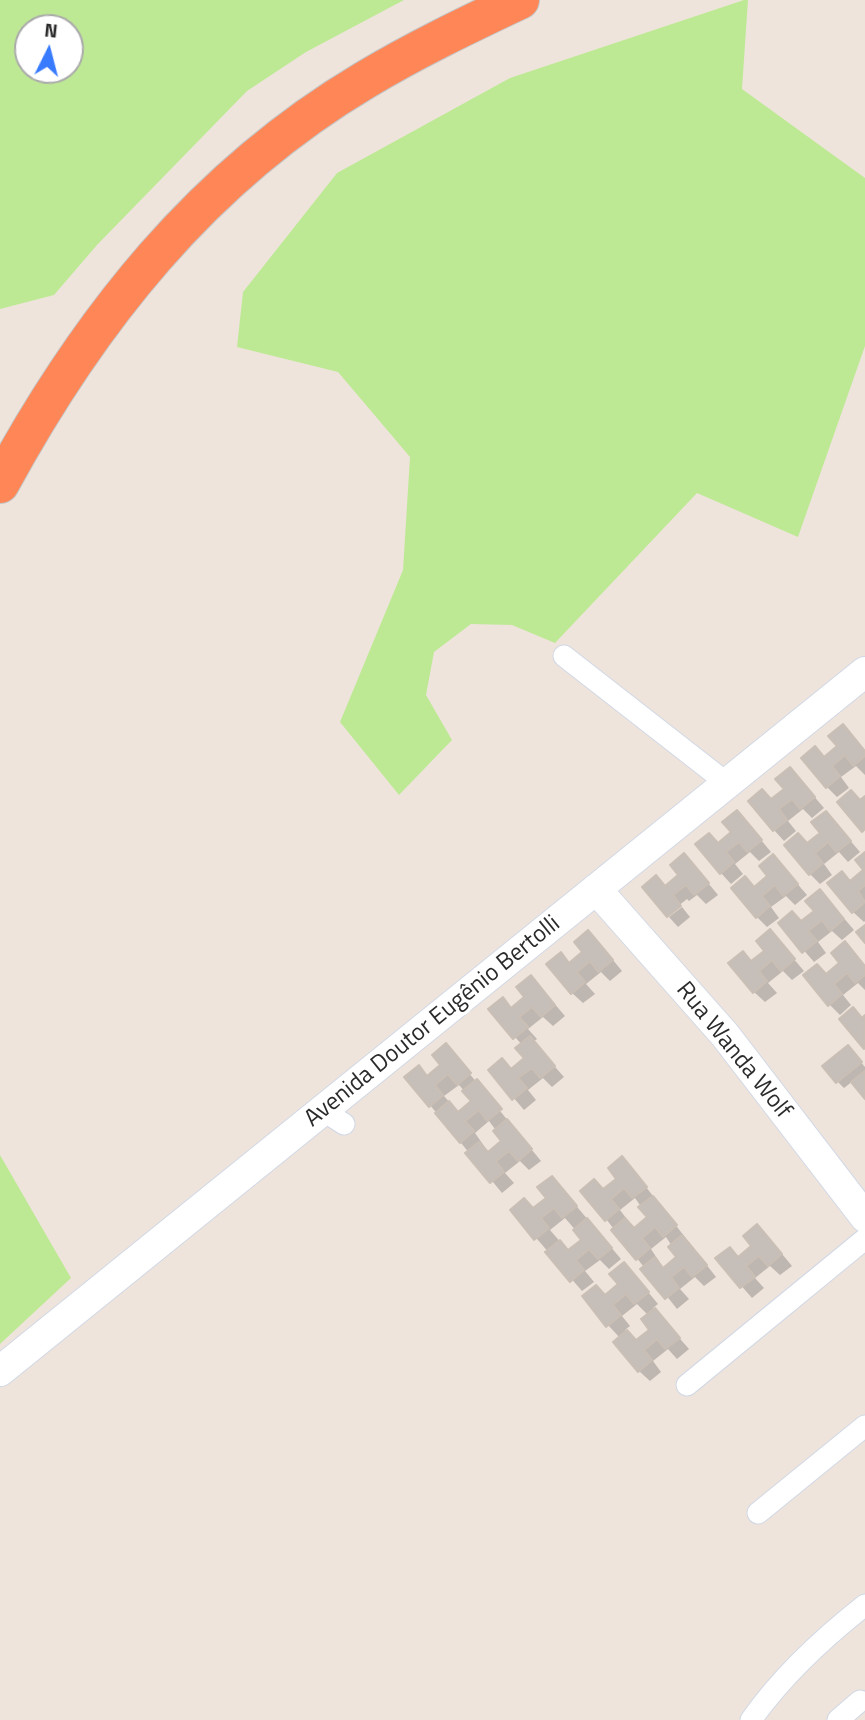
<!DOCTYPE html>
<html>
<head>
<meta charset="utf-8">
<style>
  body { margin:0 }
  #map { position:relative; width:865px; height:1720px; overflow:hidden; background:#eee4dc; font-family:"Titillium Web",sans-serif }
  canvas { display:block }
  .north { position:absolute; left:14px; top:14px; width:70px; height:70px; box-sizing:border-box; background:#fff; border:2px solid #aaa; border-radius:50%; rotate:6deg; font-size:19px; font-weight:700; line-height:28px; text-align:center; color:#2b2b2b }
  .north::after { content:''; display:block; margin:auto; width:24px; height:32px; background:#387bff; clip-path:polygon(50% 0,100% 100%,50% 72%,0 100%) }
</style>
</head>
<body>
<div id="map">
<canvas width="865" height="1720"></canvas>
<div class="north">N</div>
</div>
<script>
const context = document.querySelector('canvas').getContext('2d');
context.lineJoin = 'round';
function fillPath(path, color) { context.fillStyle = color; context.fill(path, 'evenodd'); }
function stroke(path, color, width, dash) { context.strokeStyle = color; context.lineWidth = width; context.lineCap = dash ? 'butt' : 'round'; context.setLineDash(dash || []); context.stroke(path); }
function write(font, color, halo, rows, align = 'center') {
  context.font = font + ' "Titillium Web",sans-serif'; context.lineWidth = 7; context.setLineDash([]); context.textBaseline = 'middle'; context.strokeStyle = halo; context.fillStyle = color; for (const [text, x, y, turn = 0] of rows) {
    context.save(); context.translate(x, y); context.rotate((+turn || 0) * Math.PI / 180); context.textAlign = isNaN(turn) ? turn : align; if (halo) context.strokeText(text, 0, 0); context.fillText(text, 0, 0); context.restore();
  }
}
const green = new Path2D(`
  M0 0H404L306 52 247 91 97 245 54 295 0 309ZM70 28V70H28V28Z
  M744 0H748L742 89 865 178V346L798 537 697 493 555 643 512 625 471 624 434 652 426 695 452 740 399 795 340 722 403 570 410 457 338 372 237 347 243 292 337 173 510 78Z
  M0 1155 71 1278 0 1344Z`);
const shadow = new Path2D(`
  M853 737 865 751V775L856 766 841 777 849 788 837 797 827 787 825 758Z
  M800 780 824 808 812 818 803 809 788 821 796 831 784 841 774 830 771 801Z
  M747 823 771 852 759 861 750 852 735 864 743 874 731 884 721 873 719 844Z
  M836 824 860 852 848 862 839 852 824 864 832 875 820 884 810 874 808 845Z
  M694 866 718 895 706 904 697 895 689 901 687 899 667 915 666 887Z
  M783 867 807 895 795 905 786 896 771 907 779 918 767 927 757 917 755 888Z
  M865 871V921L864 922 853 912 851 883Z
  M830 902 854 930 842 940 832 931 818 942 826 953 814 962 780 923H801Z
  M682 907 690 917 678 927 669 917Z
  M770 931 804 971 792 980 783 971 768 983 777 993 765 1002 754 992 752 963 767 951Z
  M599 943 622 971 610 981 601 972 586 984 595 994 583 1003 572 993 570 964Z
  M865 966V990L858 983 843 995 851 1005 840 1015 829 1004 826 976Z
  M541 988 565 1016 553 1026 543 1017 528 1029 537 1039 533 1042 564 1077 552 1087 543 1078 528 1090 536 1100 524 1110 490 1070H511L526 1058 522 1045 491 1009 503 1000 512 1009Z
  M446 1045 541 1161 529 1170 520 1161 505 1173 514 1183 502 1193 407 1077 419 1068 428 1077 443 1065ZM459 1085 473 1101 459 1113 444 1096ZM489 1121 504 1141 489 1153 475 1133Z
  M854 1054 865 1067V1096L853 1081 844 1088 838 1082Z
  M632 1169 716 1277 704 1286 695 1277 680 1289 689 1299 677 1309 606 1219 604 1191ZM635 1198 649 1218 635 1230 620 1210ZM666 1237 679 1257 664 1269 651 1249Z
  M562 1189 621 1259 609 1269 600 1260 585 1271 594 1282 582 1291 512 1210H534ZM565 1218 584 1240 569 1252 550 1230Z
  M768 1237 792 1266 780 1275 770 1266 755 1278 764 1288 752 1298 718 1259 739 1258Z
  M634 1275 658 1304 653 1308 689 1349 677 1359 668 1349 653 1361 661 1372 650 1381 639 1371 620 1338 608 1325 606 1296ZM637 1304 648 1315 652 1330 637 1342 625 1330 630 1326 622 1316Z`);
const building = new Path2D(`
  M843 724 865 751V756L853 766 845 755 832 766 840 776 826 788 801 758 815 746 824 757 837 746 828 736Z
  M790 767 815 797 800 809 792 799 779 809 787 820 773 831 748 801 762 789 771 799 784 789 775 779Z
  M851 790 860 800 865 796V829L862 832 837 802Z
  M737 810 762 840 747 852 739 842 726 852 734 862 720 874 695 844 709 833 718 843 731 832 722 822Z
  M826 811 851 841 836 852 828 842 815 853 823 863 809 875 784 845 798 833 807 843 820 833 811 822Z
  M865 852V885L858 891 865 902 852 913 827 883 842 871 850 881 863 870 855 860Z
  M684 853 709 883 694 895 686 885 673 895 681 906 667 917 642 887 656 875 665 886 678 875 670 865Z
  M773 854 798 884 783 896 775 885 762 896 770 906 756 918 731 888 745 876 754 887 767 876 759 866Z
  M820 889 844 919 830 931 822 920 808 931 817 941 802 953 778 923 792 911 801 921 814 911 805 901Z
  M865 925V943L856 932Z
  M770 929 795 959 781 971 772 960 759 971 767 981 753 993 728 963 743 951 751 961 764 951 756 941Z
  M588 930 613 960 598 972 590 961 577 972 585 982 571 994 546 964 561 952 569 963 582 952 574 942Z
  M845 941 865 966V975L855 983 847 973 834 984 842 994 828 1006 803 975 817 964 826 974 839 963 831 953Z
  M531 975 555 1005 541 1017 532 1007 519 1017 528 1027 513 1039 488 1009 503 997 511 1008 524 997 516 987Z
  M853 1007 862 1018 865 1015 864 1049 839 1019Z
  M530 1036 555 1066 540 1078 532 1068 518 1078 527 1088 512 1100 488 1070 502 1058 511 1069 524 1058 515 1048Z
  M446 1043 471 1073 457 1085 448 1074 435 1085 443 1095 429 1107 404 1077 419 1065 427 1076 440 1065 432 1055Z
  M848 1045 862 1062 836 1083 822 1066Z
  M865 1071V1099L851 1082Z
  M477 1079 502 1109 487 1121 479 1110 465 1121 474 1131 460 1143 435 1113 449 1101 458 1112 471 1101 462 1091Z
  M507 1119 532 1149 518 1161 509 1151 496 1161 504 1172 490 1183 465 1153 479 1142 488 1152 501 1141 493 1131Z
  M622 1156 647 1187 632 1198 624 1188 611 1199 619 1209 605 1221 580 1191 594 1179 603 1189 616 1179 608 1168Z
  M552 1176 577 1206 562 1218 554 1208 541 1218 549 1228 534 1240 510 1210 524 1198 533 1208 546 1198 537 1187Z
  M653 1196 677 1225 663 1237 655 1227 642 1238 650 1248 636 1260 611 1230 625 1218 634 1228 647 1217 638 1207Z
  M587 1218 612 1248 598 1259 589 1249 576 1260 584 1270 570 1282 545 1252 560 1240 568 1250 581 1240 573 1230Z
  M757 1224 782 1254 768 1266 759 1256 746 1266 755 1277 740 1288 715 1258 730 1247 738 1257 751 1246 743 1236Z
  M682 1235 707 1265 692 1277 684 1267 671 1277 679 1288 665 1299 640 1269 655 1257 663 1268 676 1257 668 1247Z
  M624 1262 649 1292 634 1304 626 1294 613 1305 621 1315 606 1327 582 1296 596 1285 605 1295 618 1284 609 1274Z
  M655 1308 680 1338 665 1349 657 1339 644 1350 652 1360 638 1372 613 1342 627 1330 636 1340 649 1330 641 1319Z`);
const street = new Path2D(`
  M564 656 728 784
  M324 1111 344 1124
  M687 1385 865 1239
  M758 1513 865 1426
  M751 1720C782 1676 823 1638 865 1605
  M838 1720 860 1701`);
const secondary = new Path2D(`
  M596 889 725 1035 865 1217
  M0 1371 865 672`);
const highway = new Path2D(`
  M0 484C89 320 202 177 365 80 415 50 467 25 520 0`);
const streetNames = [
  ["Avenida Doutor Eugênio Bertolli",433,1022,-39],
  ["Rua Wanda Wolf",733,1051,51]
];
fillPath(green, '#bee994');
fillPath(shadow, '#0003');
fillPath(building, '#c6beb9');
stroke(building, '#cabfb5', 2);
stroke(street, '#d1d8e5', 23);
stroke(secondary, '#d1d8e5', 32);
stroke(highway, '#c4c4c4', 40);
stroke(street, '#fff', 21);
stroke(secondary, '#fff', 30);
stroke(highway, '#ff8656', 38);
write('24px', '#2b2b2b', '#fff', streetNames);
</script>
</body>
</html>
